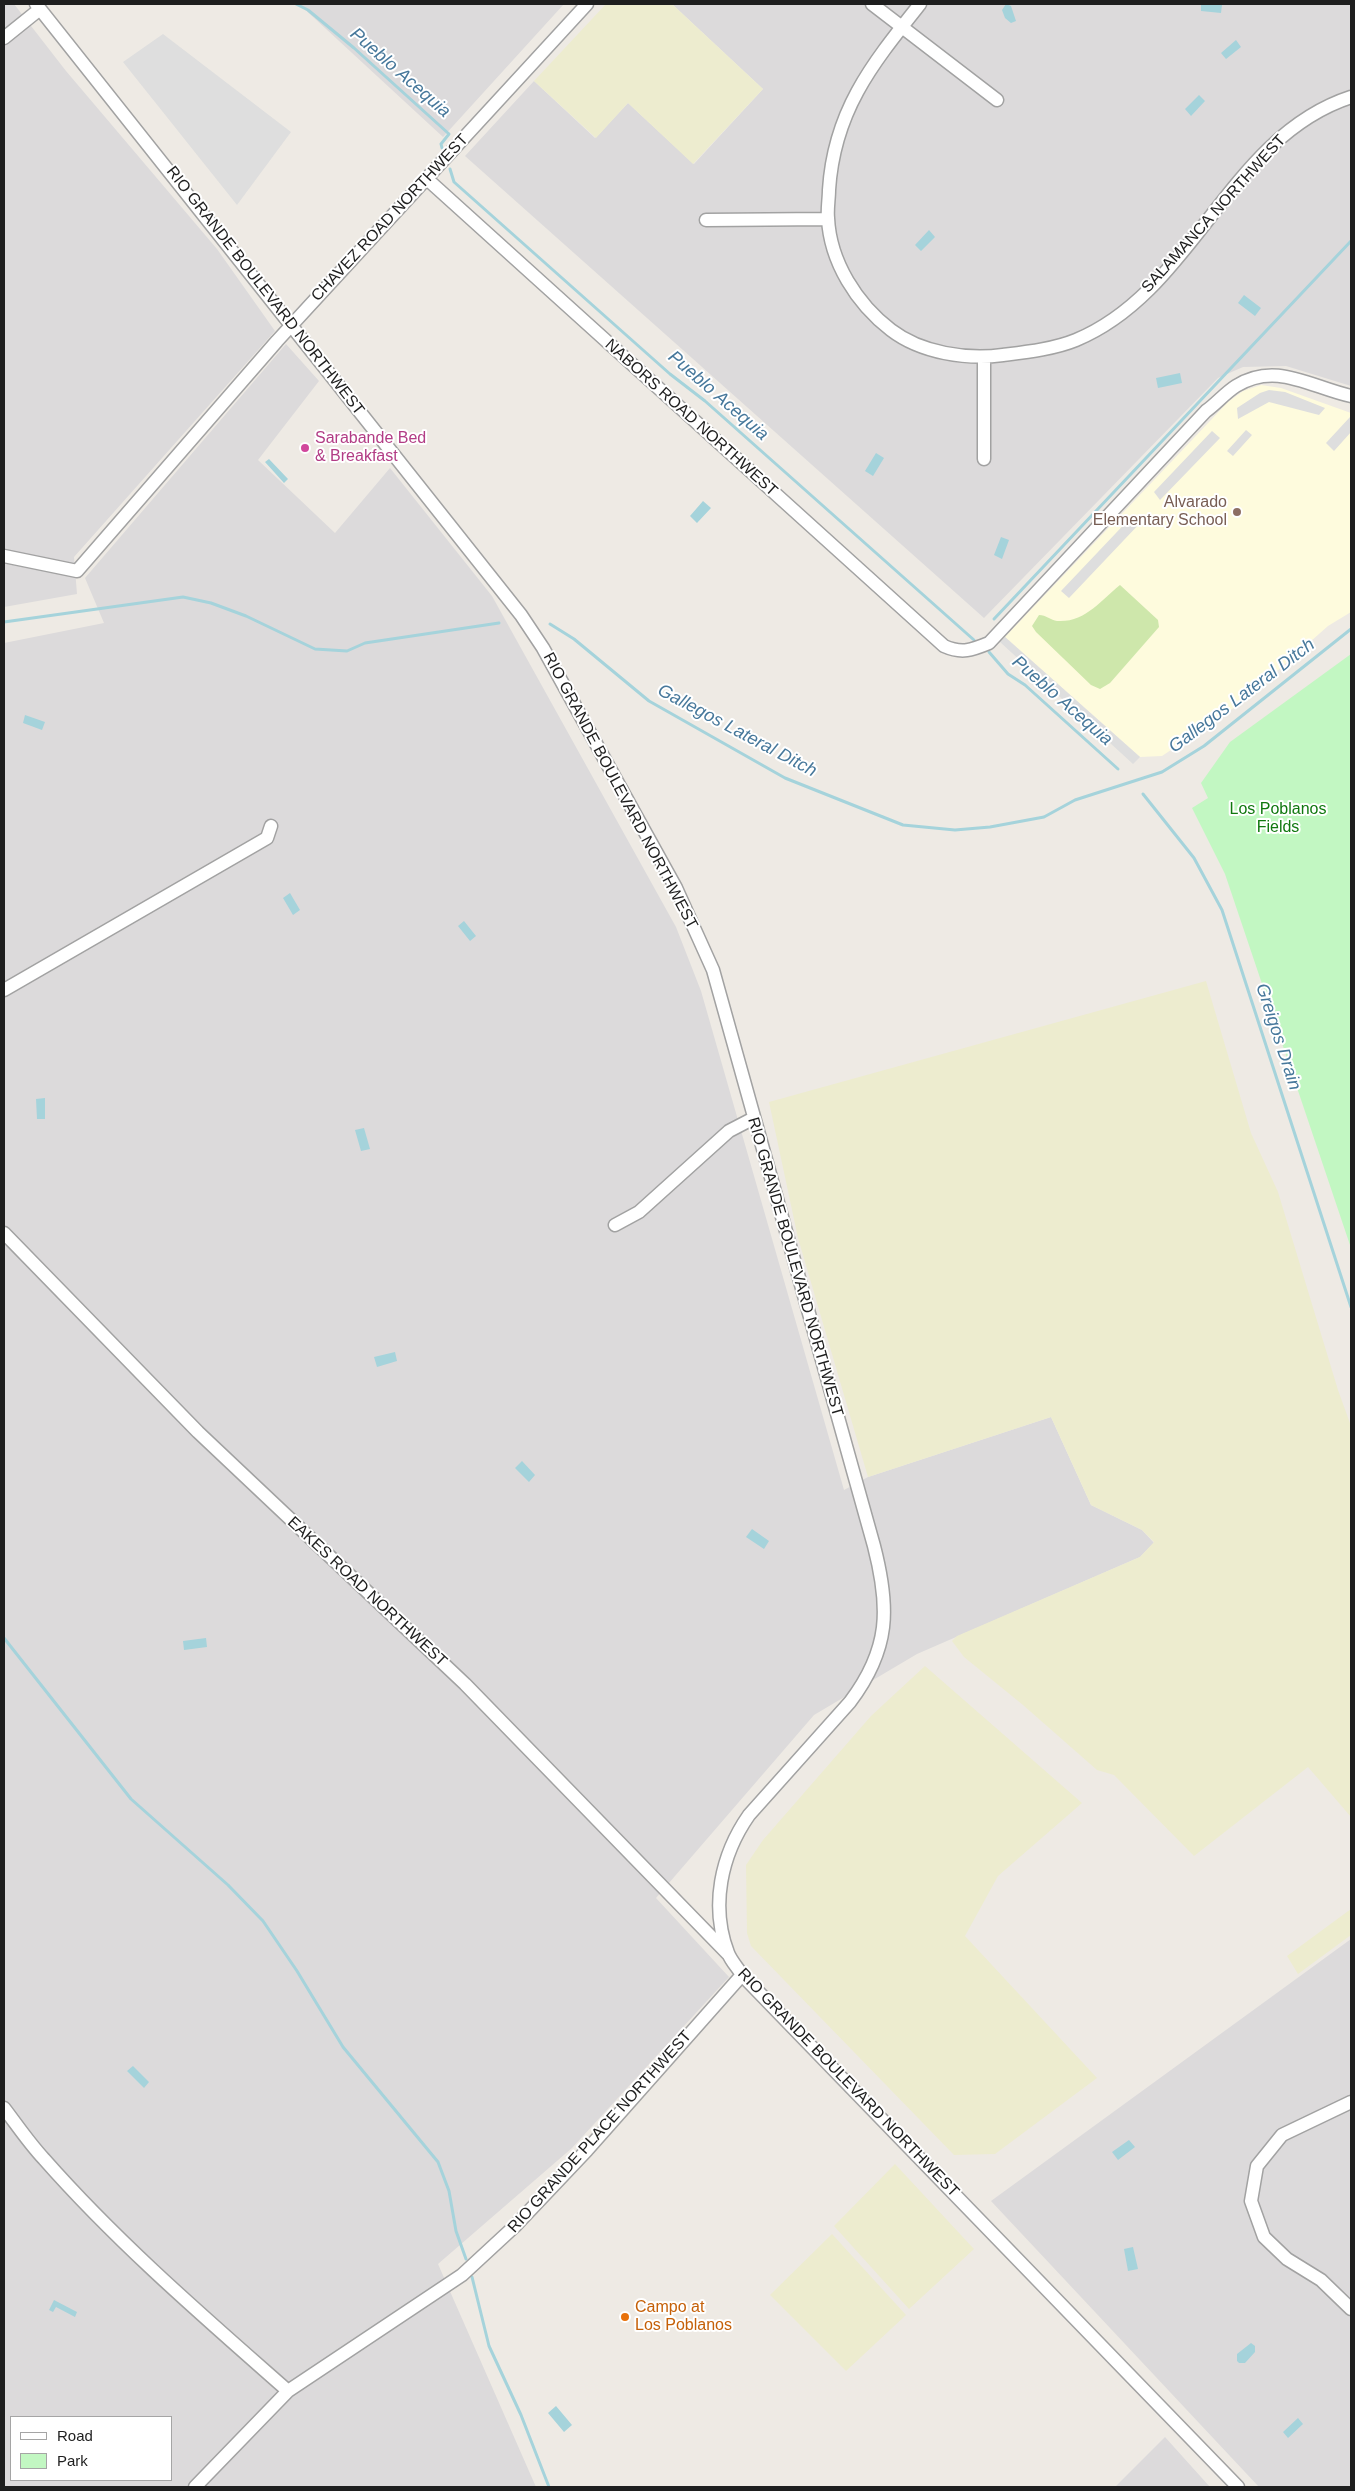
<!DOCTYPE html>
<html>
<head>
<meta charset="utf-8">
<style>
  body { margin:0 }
  #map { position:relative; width:1355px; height:2491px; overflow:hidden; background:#eeeae4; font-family:Arial,sans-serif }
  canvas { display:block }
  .frame { position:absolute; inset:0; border:5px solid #1e1e1e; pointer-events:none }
  .legend { position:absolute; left:10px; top:2416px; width:162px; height:65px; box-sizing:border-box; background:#fff; border:1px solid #a5a5a5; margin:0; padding:6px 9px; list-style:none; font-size:15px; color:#1e1e1e }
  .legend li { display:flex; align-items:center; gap:10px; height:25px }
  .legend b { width:25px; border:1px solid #a5a5a5 }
</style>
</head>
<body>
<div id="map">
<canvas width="1355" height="2491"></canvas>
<div class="frame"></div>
<ul class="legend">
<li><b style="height:6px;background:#fff"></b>Road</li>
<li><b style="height:14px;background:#c2f7c2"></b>Park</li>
</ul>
</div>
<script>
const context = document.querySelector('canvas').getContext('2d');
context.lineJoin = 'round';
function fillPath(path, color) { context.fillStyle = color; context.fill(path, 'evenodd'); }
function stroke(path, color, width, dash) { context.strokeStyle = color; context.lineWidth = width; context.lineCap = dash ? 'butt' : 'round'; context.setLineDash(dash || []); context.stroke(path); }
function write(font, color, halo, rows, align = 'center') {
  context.font = font + ' Arial,sans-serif'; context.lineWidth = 4; context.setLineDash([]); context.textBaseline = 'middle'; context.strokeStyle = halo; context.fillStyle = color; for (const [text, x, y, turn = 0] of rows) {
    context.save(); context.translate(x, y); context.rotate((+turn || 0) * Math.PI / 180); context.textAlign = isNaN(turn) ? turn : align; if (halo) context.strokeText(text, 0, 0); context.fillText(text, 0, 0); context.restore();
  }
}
const residential = new Path2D(`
  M4 4H14L66 71 217 249 275 331 74 557 77 594 4 607Z
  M299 4H564L443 137Z
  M672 4H1351V386L1286 366 1243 367 1218 378 984 618 465 156 534 81 595 138 628 103 694 164 763 89Z
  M286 344 319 381 258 460 335 533 390 468 492 596 676 927 701 991 844 1490 868 1477 1051 1417 1091 1505 1142 1530 1154 1543 1140 1557 917 1654 814 1715 656 1898 729 1977 572 2148 438 2264 536 2487H4V643L104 623 85 578ZM11 2417H171V2480H11Z
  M1351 1939V2487H1259L991 2201Z
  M1165 2437 1210 2487H1115Z`);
const education = new Path2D(`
  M1261 385 1281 388 1351 413V612L1328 626 1241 703 1162 756 1140 757 1005 637 1228 402 1243 391Z`);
const farmland = new Path2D(`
  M606 4H672L763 89 693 164 628 103 596 138 534 81Z
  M1206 981 1251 1133 1278 1192 1338 1390 1351 1426V1817L1308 1767 1194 1856 1114 1775 1097 1770 1023 1705 964 1657 952 1641 957 1636 1140 1557 1154 1542 1142 1530 1091 1505 1051 1417 868 1477 798 1238 769 1102Z
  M925 1666 1082 1803 998 1876 965 1936 1097 2078 995 2154 954 2155 751 1946 747 1933 746 1865 763 1840 871 1716Z
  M1351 1909V1935L1298 1974 1287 1956Z
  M895 2164 974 2249 909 2309 834 2226Z
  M832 2234 906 2315 846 2371 770 2295Z`);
const grass = new Path2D(`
  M1120 585 1158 620 1159 627 1110 683 1100 689 1091 685 1036 632 1032 626 1039 615C1046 615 1051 620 1057 621 1085 623 1101 600 1120 585Z`);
const park = new Path2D(`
  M1351 654V1248L1225 874 1192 808 1208 798 1201 783 1230 742Z`);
const parking = new Path2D(`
  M163 34 291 132 237 205 123 62Z
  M1269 390 1285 392 1325 408 1319 415 1269 402 1238 419 1237 408 1260 393Z
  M1350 417 1351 432 1334 451 1326 443Z
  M1246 430 1252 435 1233 456 1227 451Z
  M1212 431 1220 438 1160 500 1154 492Z
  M1134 514 1142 521 1069 598 1061 591Z
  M1005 637 1140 757 1133 764 1000 642Z`);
const water = new Path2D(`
  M1006 4 1011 6 1016 21 1011 23 1005 18 1002 10Z
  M1201 4 1222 5 1221 13 1201 11Z
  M1236 40 1241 47 1226 59 1221 53Z
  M1199 95 1205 101 1191 116 1185 109Z
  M929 230 935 237 921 251 915 245Z
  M1244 295 1261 308 1255 316 1238 303Z
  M1180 373 1182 383 1158 388 1156 378Z
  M876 453 884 458 873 476 865 471Z
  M269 459 288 479 284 483 265 462Z
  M703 501 711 508 697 523 690 516Z
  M1001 537 1009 540 1002 559 994 555Z
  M25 715 45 722 42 730 23 723Z
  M290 893 300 910 293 915 283 898Z
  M464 921 476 936 470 941 458 926Z
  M45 1098V1119H37L36 1099Z
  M364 1128 370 1149 361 1151 355 1130Z
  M395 1352 397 1361 377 1367 374 1357Z
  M522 1461 535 1475 529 1482 515 1468Z
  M752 1529 769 1541 764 1549 746 1537Z
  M206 1638 207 1647 184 1650 183 1641Z
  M133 2066 149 2082 144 2088 127 2071Z
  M1129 2140 1135 2147 1118 2160 1112 2152Z
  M1133 2247 1138 2269 1128 2271 1124 2249Z
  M54 2300 77 2312 75 2317 56 2307 53 2312 49 2310Z
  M1251 2343 1255 2346V2352L1245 2363H1239L1237 2361V2354Z
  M556 2406 572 2425 564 2432 548 2413Z
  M1298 2418 1303 2424 1288 2438 1283 2432Z`);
const stream = new Path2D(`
  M296 4 308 10 354 48 449 134 441 144 442 148
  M450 169 454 182 670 374 705 401 974 640
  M994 619 1351 241
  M4 622 183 597 211 603 246 616 315 649 347 651 365 643 499 623
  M550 624 574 639 649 701 785 778 903 825 955 830 990 827 1044 817 1075 800 1162 772 1204 746 1351 629
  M989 652 1008 674 1025 685 1118 769
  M1143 794 1194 858 1222 910 1351 1307
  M4 1638 131 1799 228 1885 263 1921 297 1971 343 2047 438 2162 449 2191 456 2231 466 2259
  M472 2277 489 2346 521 2415 549 2487`);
const minor = new Path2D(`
  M36 4 521 615 543 648 676 888 713 970 874 1546C890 1608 890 1649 850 1702L749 1815C721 1855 710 1906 728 1953 731 1961 738 1968 742 1975L1238 2487
  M872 4 997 100
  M920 4C873 63 834 110 829 190 829 199 827 209 828 218 830 262 857 304 891 330 921 353 967 360 1003 355 1027 352 1054 349 1076 340 1194 291 1228 137 1351 97
  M4 38 40 9
  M427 179 944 646C962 654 972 650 989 643L1206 411C1216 404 1225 393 1236 386 1276 361 1310 387 1351 396
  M706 220 828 219
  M984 459V358
  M4 556 77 571 277 341 587 4
  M4 990 267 838 271 826
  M615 1225 639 1212 729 1131 754 1118
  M4 1233 198 1432 465 1684 728 1954
  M1351 2102 1282 2135 1257 2166 1251 2201 1264 2237 1287 2259 1321 2280 1351 2309
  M4 2108C17 2125 29 2143 44 2159 118 2243 204 2317 288 2391
  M195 2487 288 2391 462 2275 515 2226 587 2150 742 1975`);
const markers = [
  [305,448,5,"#d1479c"],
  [1237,512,5,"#8d6e63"],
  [625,2317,5,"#e8710a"]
];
const streetNames = [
  ["SALAMANCA NORTHWEST",1214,214,-48],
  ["CHAVEZ ROAD NORTHWEST",390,218,-47],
  ["RIO GRANDE BOULEVARD NORTHWEST",265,291,52],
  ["NABORS ROAD NORTHWEST",691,418,42],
  ["RIO GRANDE BOULEVARD NORTHWEST",620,791,62],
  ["RIO GRANDE BOULEVARD NORTHWEST",795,1267,74],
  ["EAKES ROAD NORTHWEST",367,1592,43],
  ["RIO GRANDE BOULEVARD NORTHWEST",848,2083,46],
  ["RIO GRANDE PLACE NORTHWEST",600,2132,-48]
];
const hotelNames = [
  ["Sarabande Bed",315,439],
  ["& Breakfast",315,457]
];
const educationNames = [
  ["Alvarado",1227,503],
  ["Elementary School",1227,521]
];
const parkNames = [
  ["Los Poblanos",1278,810],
  ["Fields",1278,828]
];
const foodNames = [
  ["Campo at",635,2308],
  ["Los Poblanos",635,2326]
];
const waterNames = [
  ["Pueblo Acequia",400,73,41],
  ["Pueblo Acequia",718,396,41],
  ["Gallegos Lateral Ditch",1242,696,-37],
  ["Pueblo Acequia",1062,701,41],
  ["Gallegos Lateral Ditch",737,731,28],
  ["Greigos Drain",1278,1037,72]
];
fillPath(residential, '#dcdadb');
fillPath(education, '#fefbdd');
fillPath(farmland, '#edeccf');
fillPath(grass, '#cee7ab');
fillPath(park, '#c2f7c2');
fillPath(parking, '#dedede');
fillPath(water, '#a5d3db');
stroke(stream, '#a5d3db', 3);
stroke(minor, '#a2a2a2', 15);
stroke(minor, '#fff', 12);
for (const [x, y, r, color] of markers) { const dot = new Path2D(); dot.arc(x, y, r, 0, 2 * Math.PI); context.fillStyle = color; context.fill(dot); stroke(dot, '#fff', 2); }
write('16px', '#1e1e1e', '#fff', streetNames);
write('16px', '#b23c85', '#fff', hotelNames, 'left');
write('16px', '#785e54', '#fff', educationNames, 'right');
write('16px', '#10780f', '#fff', parkNames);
write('16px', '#c56008', '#fff', foodNames, 'left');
write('italic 18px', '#47789b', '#fff', waterNames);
</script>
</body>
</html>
